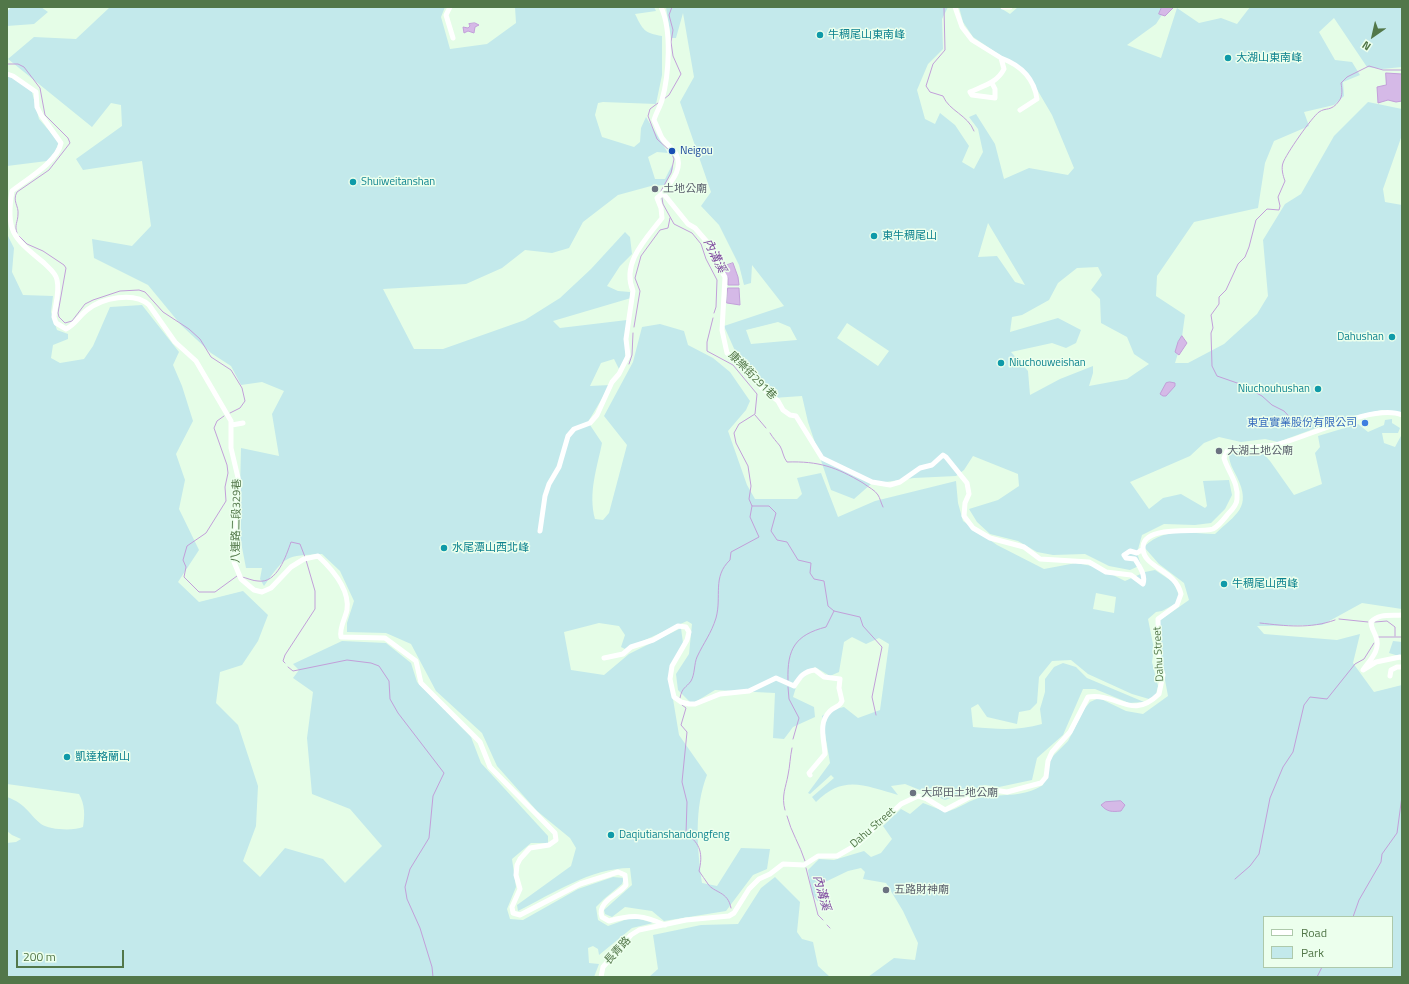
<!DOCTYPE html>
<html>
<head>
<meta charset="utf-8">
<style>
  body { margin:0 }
  #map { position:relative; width:1409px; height:984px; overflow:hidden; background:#e5fde7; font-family:"Titillium Web",sans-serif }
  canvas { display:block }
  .frame { position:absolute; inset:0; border:8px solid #527749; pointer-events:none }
  .legend { position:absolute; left:1263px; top:916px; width:130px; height:52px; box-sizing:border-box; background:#ecffed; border:1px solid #aec9ab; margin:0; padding:5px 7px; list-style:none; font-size:12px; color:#527749 }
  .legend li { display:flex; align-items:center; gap:8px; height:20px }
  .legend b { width:20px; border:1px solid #aec9ab }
  .north { position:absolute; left:1353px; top:16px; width:40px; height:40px; -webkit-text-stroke:3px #ecffed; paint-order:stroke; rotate:214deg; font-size:11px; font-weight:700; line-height:16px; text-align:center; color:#527749 }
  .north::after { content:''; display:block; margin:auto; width:14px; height:18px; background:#527749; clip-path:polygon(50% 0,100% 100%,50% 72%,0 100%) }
  .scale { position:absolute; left:16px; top:950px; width:108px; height:18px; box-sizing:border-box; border:2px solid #527749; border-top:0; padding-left:5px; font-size:12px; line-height:14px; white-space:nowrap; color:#527749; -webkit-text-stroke:3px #ecffed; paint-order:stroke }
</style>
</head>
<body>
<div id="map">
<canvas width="1409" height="984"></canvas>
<div class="frame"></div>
<ul class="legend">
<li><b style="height:5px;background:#fff"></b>Road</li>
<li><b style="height:11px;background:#c3e9eb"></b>Park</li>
</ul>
<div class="north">N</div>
<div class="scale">200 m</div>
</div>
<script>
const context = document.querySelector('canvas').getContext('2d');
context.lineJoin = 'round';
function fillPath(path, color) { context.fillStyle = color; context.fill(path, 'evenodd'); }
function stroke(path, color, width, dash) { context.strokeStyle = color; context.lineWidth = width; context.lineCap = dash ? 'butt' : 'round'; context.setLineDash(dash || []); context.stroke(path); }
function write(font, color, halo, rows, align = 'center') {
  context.font = font + ' "Titillium Web","Noto Sans TC",sans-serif'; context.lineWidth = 3; context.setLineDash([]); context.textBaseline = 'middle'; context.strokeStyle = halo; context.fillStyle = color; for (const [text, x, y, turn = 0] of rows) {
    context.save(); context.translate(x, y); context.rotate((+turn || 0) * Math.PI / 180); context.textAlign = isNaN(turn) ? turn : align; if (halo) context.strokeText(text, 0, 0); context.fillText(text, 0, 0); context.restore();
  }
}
const green = new Path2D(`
  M11 7H41L48 12 34 24 7 26V12Z
  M110 7H445L441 17 450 49 487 44 516 23 515 7H654L656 11 635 14C643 30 644 33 662 36V75L656 104 603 102 598 103 595 115 602 137 634 147 640 142 641 128 646 117 668 153 657 152 648 157 655 179H665L672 165 673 169 665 185 651 186 618 195 583 222 569 248 552 253 525 250 502 268 466 284 383 289 414 349H443L525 320 560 298 591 269 625 232 630 237 632 254 620 266 607 286 618 291 630 292 631 298 553 321 560 328 627 320 625 359 619 369 614 359 601 363 590 386 610 385 588 422 602 443C597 468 588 493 595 519L603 520 609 513 627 445 604 416 633 362 642 327 660 324 684 331 688 345 713 358 730 372 750 401 746 410 728 431 747 485 755 499H797L802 494 797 478 821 473 838 517 875 501 956 481 958 503 963 521 997 545 1044 569 1076 563 1097 567 1125 581 1145 572 1155 570 1173 582 1180 597 1177 603 1162 611 1156 612 1148 619 1154 649 1152 662 1158 686 1155 698 1149 699 1132 694 1088 674 1071 660 1052 661 1039 677 1037 703 1030 710 1019 712 1017 724 987 717 978 704 971 708 973 727C996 729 1019 731 1042 724L1040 709 1045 692V679L1054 667 1063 663 1076 667 1087 678 1144 702 1129 703 1095 689H1083L1063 735 1037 758 1032 780 999 787 985 785 945 800 905 784 891 786 898 795C865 786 844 774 816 802L812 797 834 778 831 775 810 794 808 793 830 763 822 716 831 710 844 707 858 718 880 710 889 644 879 638 866 644 852 637 844 642 839 672 830 676 815 667 797 684 793 697 814 707 815 717 793 727 784 739 773 738 775 693 715 690 692 704 678 690 676 674 689 654 692 624 687 621 625 649 621 647 625 635 619 626 599 623 564 632 571 670 604 675 629 654 681 628 683 643 669 675 679 735 707 775C694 808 697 848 702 883L717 886 741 848 770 849 767 869 753 875 726 911 664 921 652 911 625 907 612 917 605 914 604 910 632 885 630 868C591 868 552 894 518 911L517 905 571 866 576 848 570 838 537 811 497 766 482 733 436 691 411 644 386 633 347 632V623L354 601 340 571 322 554C285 556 286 555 264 586L260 579 262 568H246L239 532 241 448 279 456 272 414 284 391 262 382 241 385 231 366 211 353 181 325 148 285 94 258 92 239 132 246 151 226 142 161 83 170 76 159 122 126 121 105 111 103 92 127 8 59 34 37 76 39ZM1096 593 1116 597 1114 613 1093 609Z
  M666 7H948L942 19 943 49 928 64 917 90 925 119 935 124 940 113 955 125 969 146 962 162 974 169 983 152 978 129 969 117 976 114 995 144 1004 179 1029 168 1068 175 1074 168 1052 115 1028 74 973 37 963 22 959 7H999L1010 14 1018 7H1167L1156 24 1127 45 1161 58 1177 8 1199 23 1221 18 1237 24 1250 7H1402V67L1382 69 1367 67 1334 18 1319 32 1335 60 1352 62 1360 75 1343 82 1344 96 1334 105 1304 112 1309 126 1274 141 1265 163 1258 208 1194 222 1157 276 1156 296 1185 315 1181 344 1175 363H1188L1224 344 1257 314 1268 296 1263 240 1285 204 1301 194 1334 136 1368 102 1402 109V135L1383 189 1385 202 1402 205V413L1382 410 1341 419 1278 442 1265 439 1241 442 1219 437 1204 443 1190 456 1130 482 1149 509 1163 498 1181 494 1205 508 1207 506 1203 481 1229 480 1232 495 1225 509 1211 523 1195 525 1164 524 1142 535 1137 553 1141 565 1130 570 1109 566 1085 554 1053 555 1037 552 1018 541 990 534 977 522 969 509 998 500 1019 486 1018 474 973 456 964 470 956 476 914 478 871 484 854 499 831 490 808 422 802 396 773 398 744 371 724 326 784 306 752 265 751 283 744 285 739 265 719 225 701 206 711 192 680 102 694 77 683 13 676 38H671ZM988 223 1025 285 1015 282 997 256 978 257ZM1098 267 1102 275 1091 290 1100 299 1101 323 1127 337 1134 354 1149 364 1127 379 1089 386 1093 373V366L1060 379 1030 395 1028 371 1011 352 1052 343 1066 348 1076 343 1081 330 1058 318 1010 332 1012 317 1022 315 1049 300 1058 283 1077 268ZM778 322 790 327 797 340 751 344 746 330ZM847 323 889 351 878 366 837 338Z
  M7 76 14 78 32 92 39 119 59 142 55 152 47 161 7 166Z
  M7 234 14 248 12 272 23 295 53 296 51 312 57 330 68 334V339L53 345 51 358 60 363 84 359 93 346 110 307 142 305 179 352 173 365 182 386 193 421 176 454 185 480 179 509 199 550 178 582 199 602 243 591 268 615 258 641 242 665 220 672 216 703 238 725 258 786 256 826 243 861 260 877 285 848 323 859 345 883 382 846 350 809 312 794 307 738 313 692 293 678 299 670 293 664 342 641 386 643 411 663 417 682 471 737 481 763 548 836V843H531L512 859 516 887 507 909 510 919 523 920 578 889 613 877 624 878 622 884 604 899 596 907 598 920 608 926 633 917 653 923 632 928 599 955 598 949 593 946 588 948 589 963 599 964 594 977H7V843L16 842 21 839 12 835 7 831V797C26 804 27 812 41 824 49 830 74 831 83 827 85 815 85 805 79 794L7 784Z
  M1392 419V423L1400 428 1398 433H1382L1384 443 1395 447 1402 434V609L1362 603 1322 625 1257 626 1264 634 1337 640 1360 634 1353 663 1374 692 1402 685V977H868L894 958 915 960 918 943 903 911 886 883 863 879 865 872 861 868 848 871 823 883 826 900 819 903 812 894 808 870 819 859 834 860 864 851 871 857 881 853 892 839 883 826 901 809 910 814 923 803 946 812C958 809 971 799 983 797 1004 794 1025 797 1043 785L1045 769 1053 756 1068 741 1085 708 1090 702 1099 698 1126 711 1143 714 1168 696 1160 653 1159 621 1189 600 1184 583 1159 564 1144 547C1163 527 1190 533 1215 534 1236 514 1252 508 1237 477 1233 469 1229 463 1229 454L1234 451 1262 452 1270 461 1294 495 1322 484 1315 453 1320 447 1318 436 1358 424 1368 432 1384 425 1385 420ZM1264 917H1392V967H1264Z
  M1393 641 1402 642V657L1389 653Z
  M775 877 800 902 797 932 802 939 813 942 818 966 830 977H649L658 969 653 935 701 925 738 924 761 888Z`);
const water = new Path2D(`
  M1162 7H1174L1165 16 1159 14Z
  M475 23 479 25 475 27 474 33 468 31 464 33 463 27 468 28 470 26 469 24Z
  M1386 73 1402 74V101L1396 102 1388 100 1378 103 1377 87 1386 85Z
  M733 263 738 277 739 285H728V278L722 267Z
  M728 288H739L740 305 727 303Z
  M1182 336 1187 343 1179 355 1175 352 1178 342Z
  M1170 382 1175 383V386L1166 396H1163L1160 394 1166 383Z
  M1121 801 1125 805 1121 811C1112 812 1107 812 1101 805L1105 802Z`);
const stream = new Path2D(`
  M944 7 945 50 933 64 926 86 930 92 943 96C949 111 968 115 974 131
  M7 64H18L24 67 40 88 45 115 68 138 70 143 49 170 17 192C12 201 19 206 18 214 18 222 14 225 17 233
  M664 99 669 95 681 74 673 56 671 42 673 30 669 15 672 7
  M658 103 650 109 648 116 657 139 671 152 674 159 671 173 661 191
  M662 198 663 204 674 224 692 233 701 244 706 259 717 280 716 307 714 313
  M19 236 27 244 43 251 64 265 66 268 58 313 59 317 65 323 72 321 85 304 93 300 120 291 139 290 145 292 163 312 189 329 200 339 211 357 231 370 242 388 245 401 240 408 230 413
  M713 318 707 342V351L733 365 757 394 755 414 739 424 734 433 736 443 748 466 751 486 749 499 752 506H769L776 513 771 531 777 540 787 542 798 560 811 563 810 573 814 579 824 581 828 606 834 611 860 617 863 626 882 647 872 697 876 715
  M634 327 640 291 635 278 641 256 660 230 668 228 670 218
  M629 364 632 355 633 333
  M755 415 766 428
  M224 416 217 421 214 428 227 465 228 473 225 487 226 501 206 533 187 546 183 560 186 567 184 577 199 592H215L237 576
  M1303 424 1295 423 1284 411 1272 405 1262 396 1240 384 1217 376 1212 366 1211 333 1213 328 1211 315 1219 304V297L1226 290 1238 264 1245 257 1249 247 1256 220 1267 209 1279 210 1280 206 1278 197 1285 181C1283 176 1281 168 1283 163 1286 154 1312 117 1319 112 1326 107 1331 112 1339 101 1343 96 1342 89 1341 83L1347 77 1369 66 1383 70H1402
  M770 433C773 438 776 441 780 446 783 451 783 457 787 462 819 461 836 467 863 483 868 487 875 490 878 495 880 498 881 503 883 507
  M242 577C247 578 253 581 258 581 277 584 286 556 291 542L300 544 305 557
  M1339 619 1368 622
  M1375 622 1387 621 1395 627V636
  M1260 623C1286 626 1310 629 1335 620
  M1378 637H1402
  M285 663 283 661 285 655 315 609V591L306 560
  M288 667 293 671 347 660 371 663 379 666 389 681 390 699 398 713 444 773 433 796 429 838 410 869 405 887 407 899 420 928 432 967 433 977
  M788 680C787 649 795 635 826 627L834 611
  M788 687 789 699 799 718 793 739
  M680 698C682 687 686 688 691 681 695 674 694 664 697 657 704 642 711 634 716 618 722 596 712 577 730 560L731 552 759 537 750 517 752 506
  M682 705 686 708 681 725 687 732 682 782 687 802 686 834C701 843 703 855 699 871 702 875 705 880 708 884 714 893 728 891 731 908
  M785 810C781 796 786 787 788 775 790 766 790 757 792 748
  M787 816C791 832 800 845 805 861
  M806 868 818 915 823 920
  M1235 879 1250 866 1259 854 1270 798 1283 767 1293 752 1304 705 1310 697 1327 699 1355 664 1364 659 1374 643
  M1353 917 1359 900 1381 862 1382 854 1397 833 1402 796
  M827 925 830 928
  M1317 977 1322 967`);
const minor = new Path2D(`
  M450 7 446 15 453 38
  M661 7C672 30 669 75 662 100 660 107 656 113 654 120 657 126 659 132 662 138 666 144 673 148 676 154 684 169 670 183 663 193L688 224 695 228 708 243 713 256 725 277 722 330 727 353 762 388 778 401 783 410 790 415 796 416 822 458 872 482 890 485 900 482 920 468 932 465 943 455 946 457 967 483 969 494 965 503 964 516 973 528 990 538 1024 547 1040 559 1089 562 1106 572 1131 575 1143 584C1146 575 1139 566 1135 559L1126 558 1124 555 1130 551 1137 553 1143 549
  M955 7 962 27 972 40 1001 58 1004 69C997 83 983 86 970 92L972 95 995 98V89L992 83
  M1003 7H1010
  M1001 58C1020 65 1034 78 1037 99L1020 110
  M7 74 13 76 36 92 37 107 41 115 61 143C58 161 26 180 12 191 5 232 14 238 44 263 49 268 56 273 57 280 60 292 55 305 54 317L56 323 66 329C75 325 79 316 87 310 102 298 134 291 149 305L175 342 196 361 231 421V448L239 482 234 533 236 550 234 562 241 579 254 590 262 592 271 588 291 567 304 559 318 556C332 569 350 589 347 610 345 619 339 628 341 637L385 638 416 661 421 683 480 742 490 767 555 833 556 840 549 845 530 848 520 859 517 865 516 875 520 889 512 907 513 913 520 915 580 884 618 872 625 875 626 885C620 894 596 902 602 917L609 921C633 914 643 915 665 925
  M232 425 243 423
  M540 531 545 496 549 484 559 467 568 436 574 429 590 423 597 415 612 382 619 374 628 356 626 339 633 291C621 263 646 239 662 218L661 208 657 198 663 193
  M1402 615C1391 616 1379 613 1371 622 1371 628 1374 631 1376 637 1381 650 1370 660 1363 670L1376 662 1400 657 1402 658
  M604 658 623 654 631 647 653 640 678 626 686 627 689 632 687 640 672 666 670 679 674 697 681 702 689 704H695L720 694 749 691 776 678 794 686C800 677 804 671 815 670L824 677 840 679 839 688 842 701C840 707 835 706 830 711 818 723 824 738 825 754L809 773 810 775
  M1390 676 1391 670 1397 667H1402
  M601 977 603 967 631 935 639 930 686 920 729 916 734 913 749 889 759 879 770 874 783 864 804 865 818 856H837L858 844 901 804 918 796 927 799 945 810 981 791 988 789 1007 792 1041 783 1046 777 1048 761 1052 752 1070 732 1088 697C1119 693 1131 721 1159 694L1163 675 1159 661 1158 619 1177 605 1181 594C1176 570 1144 568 1143 549 1141 523 1199 534 1213 529 1219 526 1224 519 1228 514 1232 510 1237 505 1237 499 1239 483 1228 472 1224 458L1227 451C1237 445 1264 448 1275 445 1306 438 1374 403 1402 415`);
const markers = [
  [820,35,4,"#0f9aa8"],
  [1228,58,4,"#0f9aa8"],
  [672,151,4,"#1a4fb4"],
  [353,182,4,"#0f9aa8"],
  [655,189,4,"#6b7280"],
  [874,236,4,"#0f9aa8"],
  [1392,337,4,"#0f9aa8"],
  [1001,363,4,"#0f9aa8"],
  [1318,389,4,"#0f9aa8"],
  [1365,423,4,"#3f7fe0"],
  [1219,451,4,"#6b7280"],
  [444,548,4,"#0f9aa8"],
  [1224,584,4,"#0f9aa8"],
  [67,757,4,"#0f9aa8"],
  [913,793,4,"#6b7280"],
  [611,835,4,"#0f9aa8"],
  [886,890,4,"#6b7280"]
];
const cultureNames = [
  ["牛稠尾山東南峰",828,35],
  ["大湖山東南峰",1236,58],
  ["Shuiweitanshan",361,182],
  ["東牛稠尾山",882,236],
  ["Dahushan",1384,337,"right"],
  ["Niuchouweishan",1009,363],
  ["Niuchouhushan",1310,389,"right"],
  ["水尾潭山西北峰",452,548],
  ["牛稠尾山西峰",1232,584],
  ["凱達格蘭山",75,757],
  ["Daqiutianshandongfeng",619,835]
];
const transitNames = [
  ["Neigou",680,151]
];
const worshipNames = [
  ["土地公廟",663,189],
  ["大湖土地公廟",1227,451],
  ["大邱田土地公廟",921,793],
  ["五路財神廟",894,890]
];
const streetNames = [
  ["康樂街291巷",752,376,45],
  ["八連路二段329巷",237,521,-89],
  ["Dahu Street",1159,654,-93],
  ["Dahu Street",873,828,-41],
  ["長青路",618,951,-48]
];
const shopNames = [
  ["東宜實業股份有限公司",1357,423]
];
const waterNames = [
  ["內溝溪",714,256,64],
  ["內溝溪",821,893,75]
];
fillPath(green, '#c3e9eb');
fillPath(water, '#d5b9e7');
stroke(water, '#c29fd9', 1);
stroke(stream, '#c29fd9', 1);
stroke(minor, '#fff', 5);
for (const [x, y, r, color] of markers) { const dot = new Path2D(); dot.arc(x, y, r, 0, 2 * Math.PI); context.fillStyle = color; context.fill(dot); stroke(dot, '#ecffed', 1.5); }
write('11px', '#0d838f', '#ecffed', cultureNames, 'left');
write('11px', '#164399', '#ecffed', transitNames, 'left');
write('11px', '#5b616d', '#ecffed', worshipNames, 'left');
write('11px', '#527749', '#ecffed', streetNames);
write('11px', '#366cbe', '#ecffed', shopNames, 'right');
write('italic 12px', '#804ba0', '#ecffed', waterNames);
</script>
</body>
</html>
